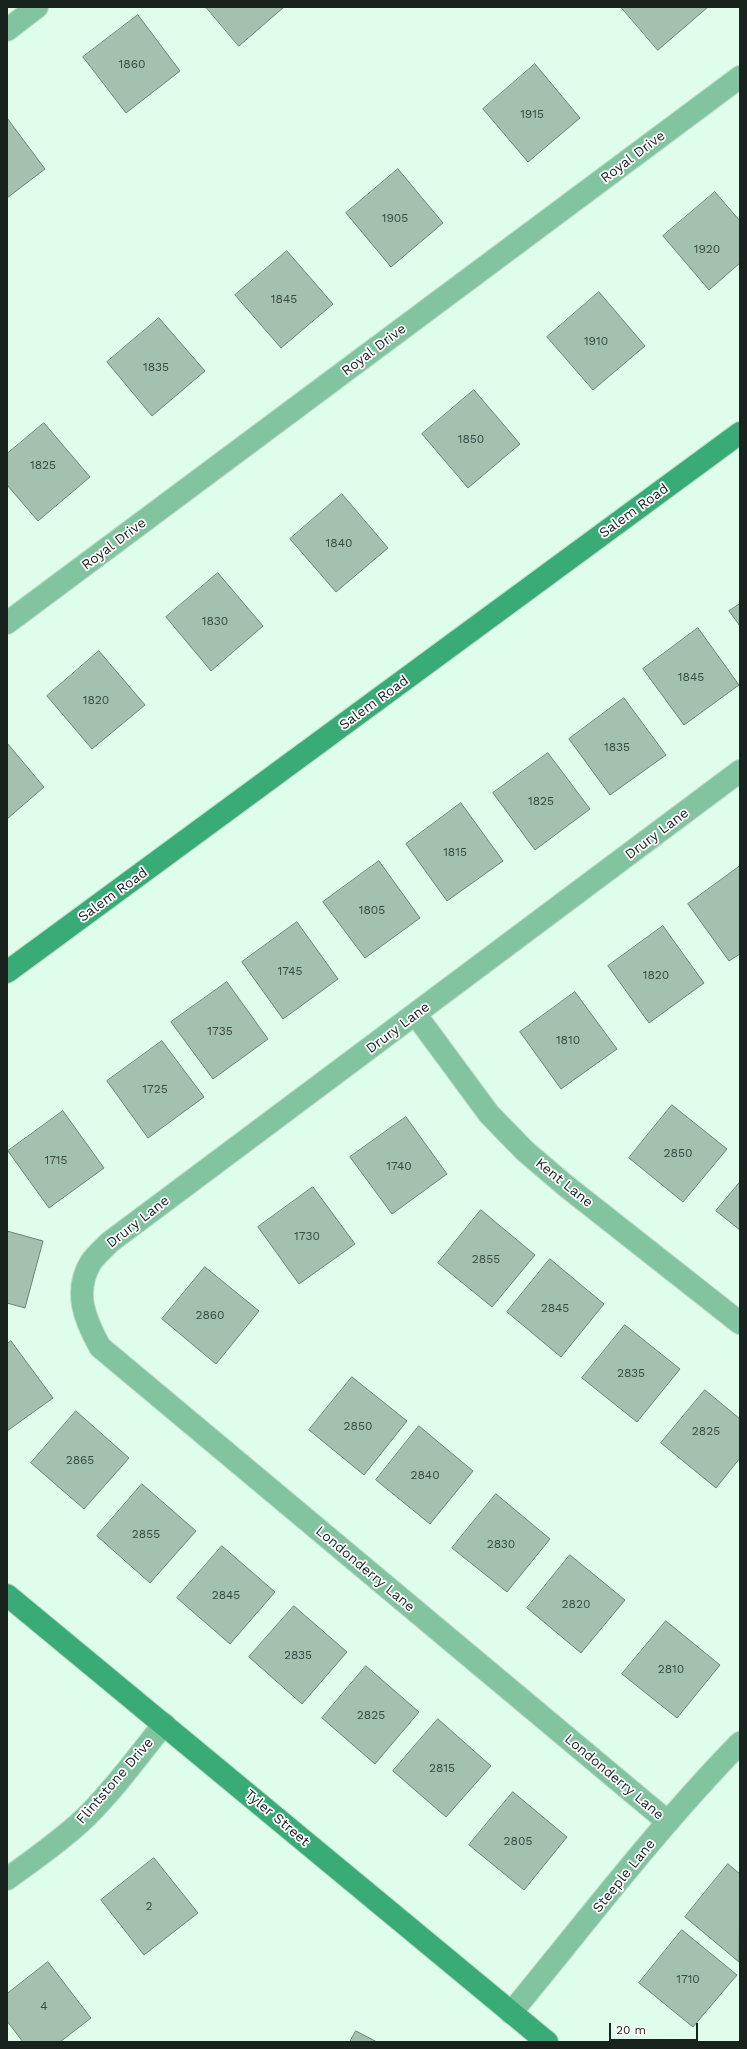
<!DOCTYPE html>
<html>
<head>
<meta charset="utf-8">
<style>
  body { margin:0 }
  #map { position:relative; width:747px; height:2049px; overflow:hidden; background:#defeeb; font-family:"Work Sans",sans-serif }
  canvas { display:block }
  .frame { position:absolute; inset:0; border:8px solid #18231d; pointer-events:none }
  .scale { position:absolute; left:609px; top:2023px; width:89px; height:18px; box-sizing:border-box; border:2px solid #18231d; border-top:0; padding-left:5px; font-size:12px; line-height:14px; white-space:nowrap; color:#18231d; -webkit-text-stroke:3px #fff; paint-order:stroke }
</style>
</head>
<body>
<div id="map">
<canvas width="747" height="2049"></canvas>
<div class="frame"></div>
<div class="scale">20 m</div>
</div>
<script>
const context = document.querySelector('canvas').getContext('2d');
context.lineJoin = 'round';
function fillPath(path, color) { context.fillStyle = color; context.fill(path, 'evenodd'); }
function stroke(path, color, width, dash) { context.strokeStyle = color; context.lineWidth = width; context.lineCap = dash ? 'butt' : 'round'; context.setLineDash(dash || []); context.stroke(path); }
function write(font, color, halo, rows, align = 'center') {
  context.font = font + ' "Work Sans",sans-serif'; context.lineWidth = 3.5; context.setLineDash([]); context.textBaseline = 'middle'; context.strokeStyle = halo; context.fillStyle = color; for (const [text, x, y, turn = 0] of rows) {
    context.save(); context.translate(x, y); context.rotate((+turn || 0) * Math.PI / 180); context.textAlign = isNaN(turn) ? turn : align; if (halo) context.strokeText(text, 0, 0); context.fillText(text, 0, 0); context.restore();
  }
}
const building = new Path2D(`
  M206 7H284L239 46Z
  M621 7H708L658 50Z
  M138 15 180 71 126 113 83 57Z
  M535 64 580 118 528 162 483 109Z
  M7 118 45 169 7 198Z
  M398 169 443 223 391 267 346 213Z
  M715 192 740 221V263L709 290 663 236Z
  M287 251 333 304 281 348 235 295Z
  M599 292 645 346 593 390 547 337Z
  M159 318 205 371 152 416 107 362Z
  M474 390 520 444 468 488 422 434Z
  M44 423 90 477 38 521 7 485V454Z
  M342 494 388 548 336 592 290 539Z
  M218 573 263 626 211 671 166 617Z
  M740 604V626L729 611Z
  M698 628 739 685 684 725 643 669Z
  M99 651 145 705 92 749 47 696Z
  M624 698 666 755 610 795 569 739Z
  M7 743 44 787 7 819Z
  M548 753 590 809 535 850 493 793Z
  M461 803 503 861 447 901 406 844Z
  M379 861 420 918 365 958 323 902Z
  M740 866V954L729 961 688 904Z
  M297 922 338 979 283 1019 242 962Z
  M663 926 704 983 649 1023 608 966Z
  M227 982 268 1039 213 1079 171 1022Z
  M575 992 617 1049 561 1089 520 1032Z
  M162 1041 204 1097 148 1138 107 1081Z
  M672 1105 727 1149 683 1202 629 1158Z
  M63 1111 104 1168 49 1208 8 1151Z
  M406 1117 447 1174 392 1214 350 1157Z
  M740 1182V1230L716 1211Z
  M313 1187 355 1244 299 1284 258 1227Z
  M481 1210 535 1255 492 1307 438 1263Z
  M7 1231 43 1241 25 1308 7 1303Z
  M550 1259 604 1304 561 1357 507 1312Z
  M205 1267 259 1311 216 1364 162 1319Z
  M625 1325 680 1369 637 1422 582 1378Z
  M11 1341 53 1398 7 1431V1344Z
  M352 1377 407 1421 364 1475 309 1430Z
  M705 1390 740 1419V1458L716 1488 661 1443Z
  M76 1411 129 1458 84 1509 31 1463Z
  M419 1426 473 1471 430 1524 376 1480Z
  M142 1484 196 1531 150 1583 97 1536Z
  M496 1494 550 1539 507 1592 452 1548Z
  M222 1546 275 1592 230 1644 177 1598Z
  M570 1555 625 1600 581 1653 527 1608Z
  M294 1606 347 1652 302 1704 249 1657Z
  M666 1621 720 1665 677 1718 622 1674Z
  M366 1666 419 1712 375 1764 322 1718Z
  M438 1719 491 1766 446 1817 393 1771Z
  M513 1792 567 1837 524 1890 469 1845Z
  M154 1858 198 1913 144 1955 101 1900Z
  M728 1864 740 1874 739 1962 685 1917Z
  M682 1930 737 1975 693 2027 639 1983Z
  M48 1962 91 2018 60 2042H23L7 2021V1994Z
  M356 2031 377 2042H350Z`);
const street = new Path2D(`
  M7 30 37 7
  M7 623 740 77
  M416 1015 489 1114 525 1151 566 1186 740 1323
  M668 1822 100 1347C85 1320 73 1292 91 1262 96 1255 104 1248 110 1242L740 771
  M7 1879C33 1860 61 1841 85 1818 114 1790 138 1756 164 1724
  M511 2013C586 1922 658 1827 740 1743`);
const secondary = new Path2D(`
  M7 972 740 433
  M7 1595 547 2042`);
const numberNames = [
  ["1860",132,64],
  ["1915",532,114],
  ["1905",395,218],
  ["1920",707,249],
  ["1845",284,299],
  ["1910",596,341],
  ["1835",156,367],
  ["1850",471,439],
  ["1825",43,465],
  ["1840",339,543],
  ["1830",215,621],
  ["1845",691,677],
  ["1820",96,700],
  ["1835",617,747],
  ["1825",541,801],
  ["1815",455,852],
  ["1805",372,910],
  ["1745",290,971],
  ["1820",656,975],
  ["1735",220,1031],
  ["1810",568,1040],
  ["1725",155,1089],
  ["2850",678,1153],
  ["1715",56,1160],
  ["1740",399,1166],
  ["1730",307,1236],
  ["2855",486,1259],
  ["2845",555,1308],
  ["2860",210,1315],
  ["2835",631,1373],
  ["2850",358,1426],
  ["2825",706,1431],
  ["2865",80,1460],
  ["2840",425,1475],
  ["2855",146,1534],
  ["2830",501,1544],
  ["2845",226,1595],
  ["2820",576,1604],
  ["2835",298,1655],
  ["2810",671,1669],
  ["2825",371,1715],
  ["2815",442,1768],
  ["2805",518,1841],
  ["2",149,1906],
  ["1710",688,1979],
  ["4",44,2006]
];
const streetNames = [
  ["Royal Drive",633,157,-37],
  ["Royal Drive",374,350,-37],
  ["Salem Road",634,511,-36],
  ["Royal Drive",114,544,-37],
  ["Salem Road",374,703,-36],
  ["Drury Lane",657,834,-37],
  ["Salem Road",113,895,-36],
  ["Drury Lane",398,1028,-37],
  ["Kent Lane",564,1183,39],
  ["Drury Lane",138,1222,-38],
  ["Londonderry Lane",365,1569,40],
  ["Londonderry Lane",614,1777,40],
  ["Flintstone Drive",115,1781,-49],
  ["Tyler Street",277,1818,40],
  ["Steeple Lane",624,1876,-51]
];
fillPath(building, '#a2c1af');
stroke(building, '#688575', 1);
stroke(street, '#bedbca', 24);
stroke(secondary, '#bedbca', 24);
stroke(street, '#82c4a0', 22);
stroke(secondary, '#39ab77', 22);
write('12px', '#3a4a42', null, numberNames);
write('14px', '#18231d', '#fff', streetNames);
</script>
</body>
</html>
